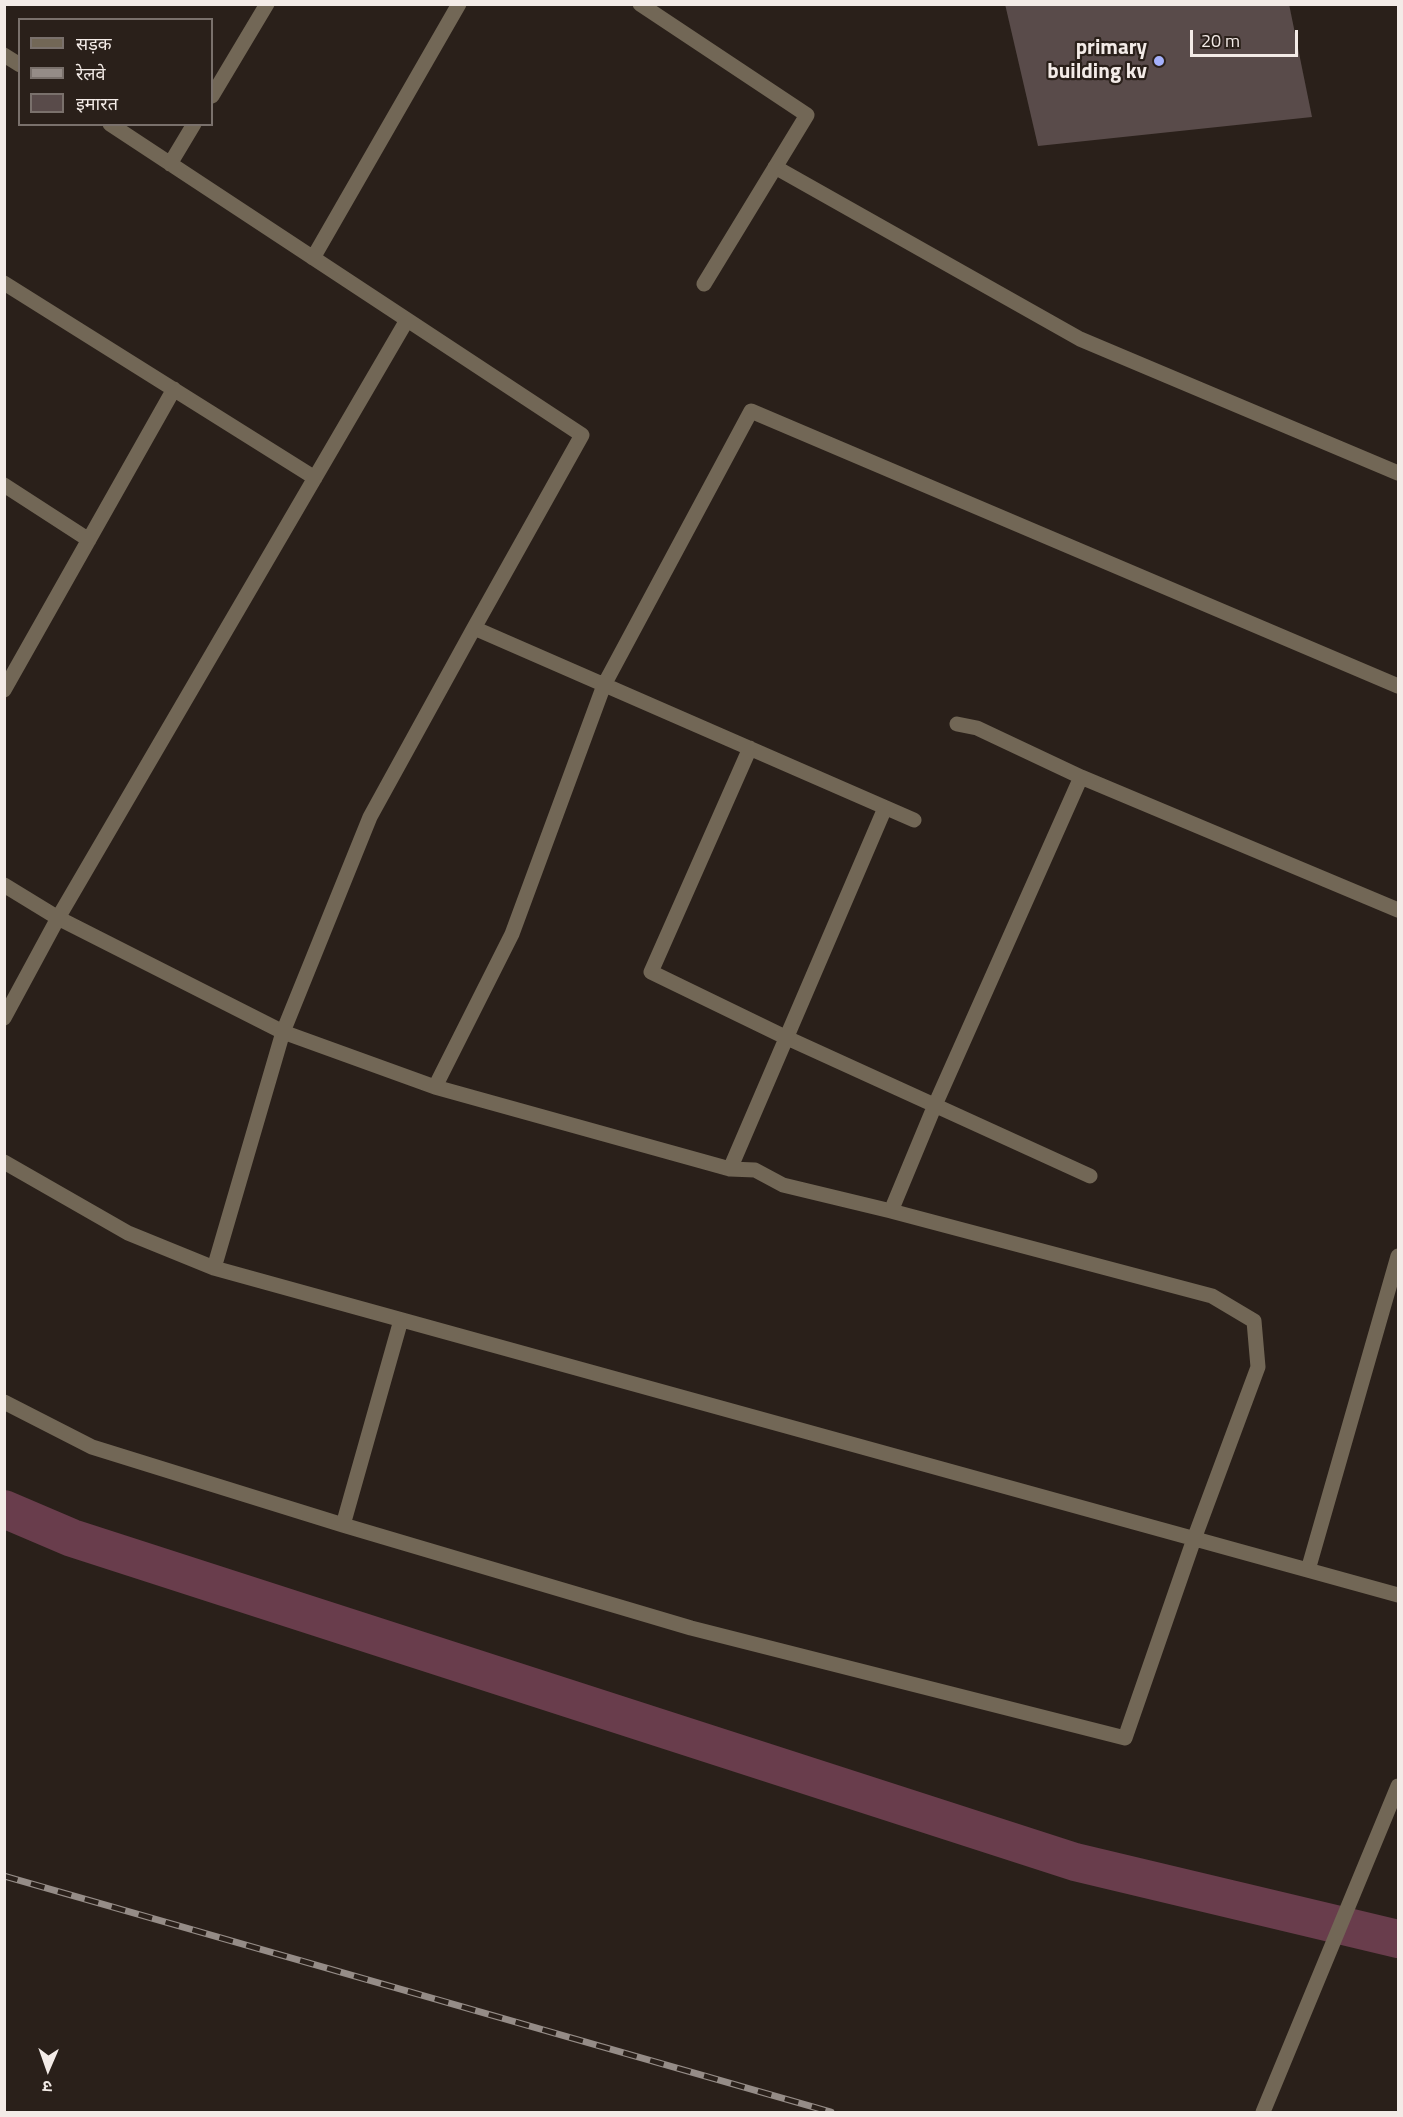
<!DOCTYPE html>
<html>
<head>
<meta charset="utf-8">
<style>
  body { margin:0 }
  #map { position:relative; width:1403px; height:2117px; overflow:hidden; background:#2a201a; font-family:"Titillium Web","Noto Sans Devanagari",sans-serif }
  canvas { display:block }
  .frame { position:absolute; inset:0; border:6px solid #f3ebe7; pointer-events:none }
  .legend { position:absolute; left:18px; top:18px; width:195px; height:108px; box-sizing:border-box; background:#2a201a; border:2px solid #7a716c; margin:0; padding:8px 10px; list-style:none; font-size:18px; color:#f3ebe7 }
  .legend li { display:flex; align-items:center; gap:12px; height:30px }
  .legend b { width:30px; border:2px solid #7a716c }
  .north { position:absolute; left:18px; top:2039px; width:60px; height:60px; -webkit-text-stroke:4px #2a201a; paint-order:stroke; rotate:182deg; font-size:16px; font-weight:700; line-height:24px; text-align:center; color:#f3ebe7 }
  .north::after { content:''; display:block; margin:auto; width:21px; height:27px; background:#f3ebe7; clip-path:polygon(50% 0,100% 100%,50% 72%,0 100%) }
  .scale { position:absolute; left:1190px; top:30px; width:108px; height:27px; box-sizing:border-box; border:3px solid #f3ebe7; border-top:0; padding-left:8px; font-size:18px; line-height:21px; white-space:nowrap; color:#f3ebe7; -webkit-text-stroke:4px #2a201a; paint-order:stroke }
</style>
</head>
<body>
<div id="map">
<canvas width="1403" height="2117"></canvas>
<div class="frame"></div>
<ul class="legend">
<li><b style="height:8px;background:#726756"></b>सड़क</li>
<li><b style="height:8px;background:#958c87"></b>रेलवे</li>
<li><b style="height:16px;background:#594b4a"></b>इमारत</li>
</ul>
<div class="north">उ</div>
<div class="scale">20 m</div>
</div>
<script>
const context = document.querySelector('canvas').getContext('2d');
context.lineJoin = 'round';
function stroke(path, color, width, dash) { context.strokeStyle = color; context.lineWidth = width; context.lineCap = dash ? 'butt' : 'round'; context.setLineDash(dash || []); context.stroke(path); }
function fillPath(path, color) { context.fillStyle = color; context.fill(path, 'evenodd'); }
function write(font, color, halo, rows, align = 'center') {
  context.font = font + ' "Titillium Web",sans-serif'; context.lineWidth = 4.5; context.setLineDash([]); context.textBaseline = 'middle'; context.strokeStyle = halo; context.fillStyle = color; for (const [text, x, y, turn = 0] of rows) {
    context.save(); context.translate(x, y); context.rotate((+turn || 0) * Math.PI / 180); context.textAlign = isNaN(turn) ? turn : align; if (halo) context.strokeText(text, 0, 0); context.fillText(text, 0, 0); context.restore();
  }
}
const canal = new Path2D(`
  M4 1509 72 1538 1075 1862 1398 1939`);
const building = new Path2D(`
  M1005 4H1289L1312 117 1038 146Z`);
const minor = new Path2D(`
  M640 4 807 115 704 284
  M4 55 20 65
  M212 96 267 4
  M110 124 582 435 474 628 370 817 283 1032 214 1268
  M170 164 194 124
  M775 167 1080 339 1398 473
  M313 258 459 4
  M4 283 315 478
  M4 485 89 540
  M474 628 914 820
  M4 690 174 389
  M957 724 977 728 1081 777 1398 910
  M750 748 651 972 785 1037 1090 1176
  M4 885 58 918 283 1032 435 1087 730 1169 755 1170 783 1185 891 1211 935 1105 1081 777
  M4 1018 58 918 407 320
  M435 1087 512 934 604 685 751 411 1398 686
  M4 1162 128 1233 214 1268 1398 1595
  M730 1169 885 808
  M4 1402 92 1447 343 1525 691 1628 1125 1738 1194 1539 1258 1367 1254 1321 1212 1296 891 1211
  M343 1525 401 1320
  M1308 1570 1398 1256
  M1263 2112 1398 1786`);
const rail = new Path2D(`
  M4 1876 831 2112`);
const markers = [
  [1159,61,6,"#a5b1fc"]
];
const poiNames = [
  ["primary",1147,49],
  ["building kv",1147,73]
];
stroke(canal, '#693d4c', 38);
fillPath(building, '#594b4a');
stroke(minor, '#726756', 15);
stroke(rail, '#958c87', 7);
stroke(rail, '#2a201a', 4.5, [14]);
for (const [x, y, r, color] of markers) { const dot = new Path2D(); dot.arc(x, y, r, 0, 2 * Math.PI); context.fillStyle = color; context.fill(dot); stroke(dot, '#2a201a', 2); }
write('bold 21px', '#f3ebe7', '#2a201a', poiNames, 'right');
</script>
</body>
</html>
